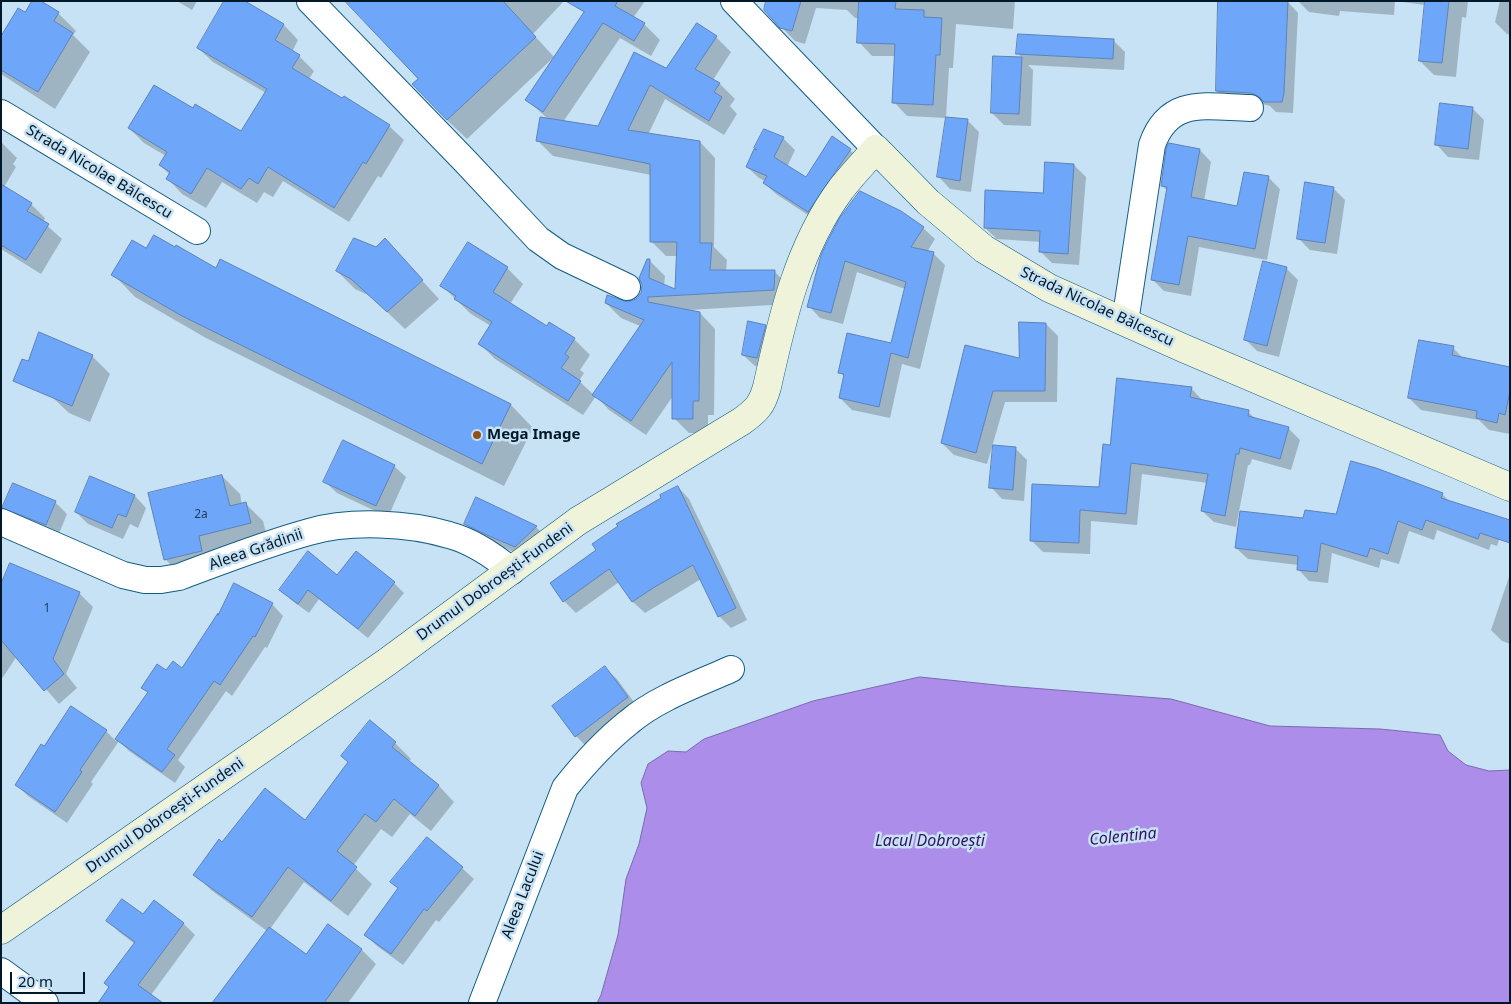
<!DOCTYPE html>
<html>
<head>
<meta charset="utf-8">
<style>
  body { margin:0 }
  #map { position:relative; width:1511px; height:1004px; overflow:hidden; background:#c7e2f4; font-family:"Noto Sans",sans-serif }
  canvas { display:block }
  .frame { position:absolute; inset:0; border:2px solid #001828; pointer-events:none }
  .scale { position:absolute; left:10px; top:972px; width:75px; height:22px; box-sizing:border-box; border:2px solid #001828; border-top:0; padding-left:6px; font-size:15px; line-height:18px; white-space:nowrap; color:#001828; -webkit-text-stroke:4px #c7e2f4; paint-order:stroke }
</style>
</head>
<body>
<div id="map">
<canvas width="1511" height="1004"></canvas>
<div class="frame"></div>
<div class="scale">20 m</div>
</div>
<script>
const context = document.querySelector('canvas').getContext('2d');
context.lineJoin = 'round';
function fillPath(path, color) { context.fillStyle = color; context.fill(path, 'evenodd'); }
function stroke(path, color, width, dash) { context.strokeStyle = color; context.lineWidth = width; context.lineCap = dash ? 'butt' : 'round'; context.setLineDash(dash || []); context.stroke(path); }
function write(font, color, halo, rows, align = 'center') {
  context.font = font + ' "Noto Sans",sans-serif'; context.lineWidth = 5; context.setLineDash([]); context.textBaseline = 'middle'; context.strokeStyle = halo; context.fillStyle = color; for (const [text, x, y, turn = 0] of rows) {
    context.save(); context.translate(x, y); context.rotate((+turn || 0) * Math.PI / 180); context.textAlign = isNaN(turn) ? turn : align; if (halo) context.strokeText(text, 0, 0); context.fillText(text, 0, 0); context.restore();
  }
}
const water = new Path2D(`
  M920 677 1006 686 1171 699 1270 726 1380 729 1440 735 1448 751 1466 765 1489 771 1510 770V1003H597L601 995 618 935 626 879 639 844 647 808 641 783 648 764 668 751 686 752 704 739 813 701Z`);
const shadow = new Path2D(`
  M177 1H197L192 10Z
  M243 1 284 25 298 40 292 52 299 56 314 71 309 79 389 126 404 140 381 178 378 176 349 222 283 181 273 197 264 192 257 203 222 182 206 208 182 194 168 179 170 175 160 165 166 156 144 143 129 128 193 110 241 133 266 93 213 62 198 48Z
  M346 1H564L533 34 555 58 593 1H645L633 18 644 24 660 40 651 56 620 38 563 122 598 127 667 70 697 24 716 37 731 52 713 80 720 84 735 99 730 106 737 114 724 135 665 99 648 135 700 142 715 158 714 247 727 260 726 271H774L789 286 788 304 689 310 700 313 715 329 714 415H708V433H689L674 418 673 396 646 435 609 410 596 396 583 415 495 359 480 344 491 326 471 314 442 286 468 244 507 268 523 284 510 304 547 328 549 324 574 339 590 355 580 370 584 373 579 381 594 395 640 326 621 318 606 303H628L637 300 642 294 650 261 665 276 664 286 676 291 677 256H666L651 241V175L553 156 538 141 548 119 527 100 554 57 467 139 447 120 420 79Z
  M768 1H1015L1013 29 956 24 953 68H949L946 118 907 116 894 102 896 56H872L859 42 860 18H855L847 10 816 8 805 44 795 41 765 10Z
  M1287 1 1298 13 1293 113 1276 112 1270 106 1263 104 1229 102 1217 91Z
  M1298 1H1395L1394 15 1340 11 1339 16 1309 12Z
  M1395 1H1468L1466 18 1462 17 1456 77 1434 75 1420 61 1425 5Z
  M1500 1H1510V35L1507 34 1495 22Z
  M41 3 58 13 76 31 73 35 90 52 55 109 1 74V38L26 13Z
  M1113 40 1125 52 1124 70 1028 65 1033 70 1031 126 1004 125 992 113 994 57 1022 58 1018 53Z
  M1472 108 1484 120 1479 160 1448 157 1437 145Z
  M968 121 979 132 971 192 950 189 939 177Z
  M783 138 795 150 787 167 806 179 850 150 861 161 820 223 776 194 764 183 765 181 759 178 747 167 760 152Z
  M1 142 17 158 13 164 16 167 4 187 31 204 45 218 43 222 62 239 41 274 1 249Z
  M1200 150 1211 162 1204 201 1238 208 1268 177 1280 189 1267 260 1199 247 1191 296 1164 291 1152 279 1168 191 1162 186Z
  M1074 165 1086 177 1079 265 1052 263 1040 251 1041 242 997 239 985 228 1044 194Z
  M1333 188 1345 200 1337 254 1310 250 1298 238Z
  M923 228 935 239 927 252 933 253 945 265 920 369 902 364 890 418 852 410 840 398 845 377 839 372 892 344 905 289 857 272 843 324 820 318 809 306 829 242Z
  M385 240 439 299 405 329 370 296 355 289 337 271 376 248Z
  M147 250 216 269 221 261 511 405 533 428 504 486 206 338 135 297 113 274Z
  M1286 268 1298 280 1279 357 1257 351 1245 339Z
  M1046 324 1058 336 1057 402H1005L987 464 954 455 942 443 1020 359Z
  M765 326 777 338 769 369 755 366 743 355Z
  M1453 348 1464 359 1510 368V434L1489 430 1479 420 1421 410 1409 398Z
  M92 356 110 374 90 422 69 413 51 396Z
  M1191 388 1203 401 1248 412 1256 419 1288 428 1300 440 1291 470 1252 459 1250 465H1248L1236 527 1214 522 1202 511 1208 483 1142 474 1137 525 1091 521 1090 554 1043 552 1031 540 1100 489 1111 446Z
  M1016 449 1027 460 1024 501 1002 499 991 487Z
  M394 466 406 477 388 517 337 493 325 482Z
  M222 476 240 494 242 505 246 504 263 521 268 541 183 577 166 560Z
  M91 478 135 496 146 508 138 528 130 524 123 539 88 524 76 512Z
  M678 487 689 499 747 620 731 628 719 616 701 579 645 613 633 602 619 582 576 613 564 601 597 550Z
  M1442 494 1450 502 1503 527 1497 546 1491 544 1489 550 1437 530 1434 540 1409 531 1399 564 1381 559 1379 568 1332 553 1328 583 1309 581 1298 569V565L1248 559 1236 548 1305 520 1337 516Z
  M476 499 536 527 548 539 527 558 478 536 466 524Z
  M55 502 67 514 58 536 16 519 4 507Z
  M1510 574V644L1502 641 1491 630Z
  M337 577 394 583 404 593 368 638 319 599 309 613 291 600 281 589Z
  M1 588 79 593 93 607 66 674 77 688 59 704 17 656 1 680Z
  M272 604 283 616 267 648 265 647 232 696 226 691 178 760 185 767 175 783 129 751 119 741 91 782 93 784 67 823 28 796 16 784 45 748 106 731 116 741 148 693 143 688 167 672 182 670Z
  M605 668 617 679 639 709 587 747 576 736Z
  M395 743 411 759 408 762 439 786 454 802 431 831 410 814 392 837 381 829 353 866 372 884 348 916 304 882 270 929 306 956 329 925 362 950 376 964 348 1003H220L267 931 211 890 195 874 223 844 305 822Z
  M462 868 474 879 439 922 436 920 403 965 377 946 366 935Z
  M143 916 183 923 195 935 151 995 100 1003 135 944 119 932 108 920Z`);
const building = new Path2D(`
  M32 1H41L59 12 54 21 73 33 38 92 1 70V36L18 8 25 12Z
  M224 1H245L284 24 275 40 300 55 292 68 342 98 344 96 390 125 366 164 363 162 334 208 268 167 258 184 249 178 241 189 207 168 191 194 166 179 170 172 159 165 167 152 128 128 154 85 193 108 195 104 241 131 267 89 197 48Z
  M345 1H503L536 37 447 120 412 84 418 79Z
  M566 1H618L615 6 645 23 634 41 603 23 543 112 525 100 584 12Z
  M766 1H801L792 31 780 28 764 10Z
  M859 1H896L895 9 924 10V17L942 18 940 55H936L933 105 892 103 895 44 857 43Z
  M1218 1H1288L1284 93 1282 102H1264L1258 96 1251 93 1216 91Z
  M1425 1H1449L1442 63 1419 61Z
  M697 23 717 36 695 69 720 83 714 92 722 97 709 121 650 85 628 130 700 141V243H712L710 270H775L774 290 648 297V302L700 312 699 401H693V419H672V362L631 421 592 395 644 320 605 303 607 295 628 302 636 299 641 293 642 285 639 278 647 259H650L649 278 675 289 677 242H650V164L536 141 540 117 598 126 634 52 666 68Z
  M1018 34 1114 39 1113 59 1016 54Z
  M993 56 1022 57 1019 114 991 113Z
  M1440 103 1473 107 1468 149 1435 145Z
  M946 117 968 119 960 181 937 177Z
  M764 129 784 137 774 157 806 177 832 136 851 149 808 212 763 183 767 176 746 167 754 149 757 150 754 148Z
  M1169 143 1200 149 1191 197 1237 206 1244 172 1269 176 1255 249 1188 236 1179 285 1151 280 1167 187 1161 186 1166 149Z
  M1045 162 1074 164 1068 254 1039 252 1040 231 984 228 985 190 1043 193Z
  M1305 182 1334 187 1325 243 1297 239Z
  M1 184 32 203 27 211 49 224 26 260 1 245Z
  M860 191 901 211 924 227 911 247 934 252 908 358 891 353 879 407 839 398 844 374 838 373 847 333 891 343 906 282 845 261 831 313 807 307 821 255 827 242 839 219Z
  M154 235 175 247 176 245 216 268 220 259 511 404 482 464 182 316 111 275 132 240 146 248Z
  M354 238 376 247 385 238 423 280 387 312 351 279 336 271Z
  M468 242 508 267 493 292 547 326 549 322 575 338 565 354 569 357 561 368 581 381 568 401 478 344 492 322 454 299 456 296 440 286Z
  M1263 261 1287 267 1267 346 1244 340Z
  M748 321 766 325 757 358 742 355Z
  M1019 322 1046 323 1045 391H993L976 453 941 443 965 345 1019 358Z
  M39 332 93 355 72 406 13 381 22 359 28 361Z
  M1419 340 1454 346 1452 355 1510 367V391L1505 415 1499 413 1497 423 1476 418 1477 411 1408 398Z
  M1117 378 1192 387 1190 397 1249 410 1248 416 1289 427 1280 459 1240 448 1239 454H1236L1225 516 1201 511 1208 474 1131 463 1126 514 1080 510 1079 543 1030 541 1032 484 1099 487 1103 444 1110 445Z
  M343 440 395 465 376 506 323 482Z
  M993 445 1016 447 1013 490 989 488Z
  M1351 461 1376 468 1443 493 1441 498 1510 520V543L1480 533 1478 539 1426 520 1422 530 1398 521 1388 554 1370 548 1367 557 1321 543 1317 572 1297 570 1298 556 1235 548 1240 511 1303 518 1305 510 1336 514Z
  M222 475 230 506 246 502 251 523 199 536 202 551 164 560 148 493Z
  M90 476 135 495 126 517 118 514 112 528 75 512Z
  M13 483 56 501 46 525 2 508Z
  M678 486 736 608 718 617 693 565 653 588 632 602 609 569 563 602 550 583 596 550 592 544 618 526 616 524 661 498 660 495Z
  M476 497 537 526 515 547 489 536 464 524Z
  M308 551 337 575 356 551 395 582 358 629 308 590 298 604 279 590Z
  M10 563 80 592 53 659 64 674 44 691 1 640V584Z
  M234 583 273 603 255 637 253 636 220 685 214 681 167 749 175 755 162 772 115 739 148 692 141 688 157 664 166 670 173 661 182 668 218 613V615Z
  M605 666 628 697 575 737 552 706Z
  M71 706 107 730 80 770 82 772 55 812 15 785 41 744 44 746Z
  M370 720 396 742 392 747 439 785 415 816 394 799 376 822 365 814 337 851 357 867 331 901 288 867 252 917 193 875 219 839 222 842 265 788 305 820 348 762 341 756Z
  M427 837 463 867 427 911 424 909 391 954 364 935 398 888 390 882Z
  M122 899 143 914 154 900 184 923 138 985 163 1003H98L109 987 104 983 135 942 106 921Z
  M328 924 362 949 324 1003H212L269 927 306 954Z`);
const street = new Path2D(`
  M310 1 466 162 538 239 562 256 627 287
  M734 1 876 149
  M1 113 197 231
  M1125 322 1152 145C1169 96 1207 107 1250 108
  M1 522 123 575 145 580H161L179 577C222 561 265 544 309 532 350 520 409 523 449 535 472 541 494 556 512 571
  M1 971 45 1003
  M482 1003 565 788C584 764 605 741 629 722 657 698 698 684 731 669`);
const secondary = new Path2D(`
  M1 930 387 662 578 521 742 421C757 410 762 405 767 387 782 319 798 247 841 189 852 175 864 162 876 149L928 202 984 249 1049 288 1183 348 1510 487`);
const markers = [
  [477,435,5,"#915218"]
];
const numberNames = [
  ["2a",201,515],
  ["1",47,609]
];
const streetNames = [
  ["Strada Nicolae Bălcescu",99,172,31],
  ["Strada Nicolae Bălcescu",1097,307,25],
  ["Aleea Grădinii",256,550,-19],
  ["Drumul Dobroești-Fundeni",495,582,-36],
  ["Drumul Dobroești-Fundeni",165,816,-35],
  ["Aleea Lacului",523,895,-69]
];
const poiNames = [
  ["Mega Image",487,435]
];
const waterNames = [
  ["Colentina",1123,837,-6],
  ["Lacul Dobroești",930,841]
];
fillPath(water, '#ac8dea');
stroke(water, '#786ab0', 1);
fillPath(shadow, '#0003');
fillPath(building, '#6ea6f9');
stroke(building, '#5d82b9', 1);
stroke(street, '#125d85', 28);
stroke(secondary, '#125d85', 29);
stroke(street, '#fff', 26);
stroke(secondary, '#eef3da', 28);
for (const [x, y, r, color] of markers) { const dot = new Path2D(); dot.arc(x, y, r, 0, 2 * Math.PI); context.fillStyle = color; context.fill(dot); stroke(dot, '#c7e2f4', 2); }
write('12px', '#1c3c5c', null, numberNames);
write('15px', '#001828', '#c7e2f4', streetNames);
write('bold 15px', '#001828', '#c7e2f4', poiNames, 'left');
write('italic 16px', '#371264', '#c7e2f4', waterNames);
</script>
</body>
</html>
